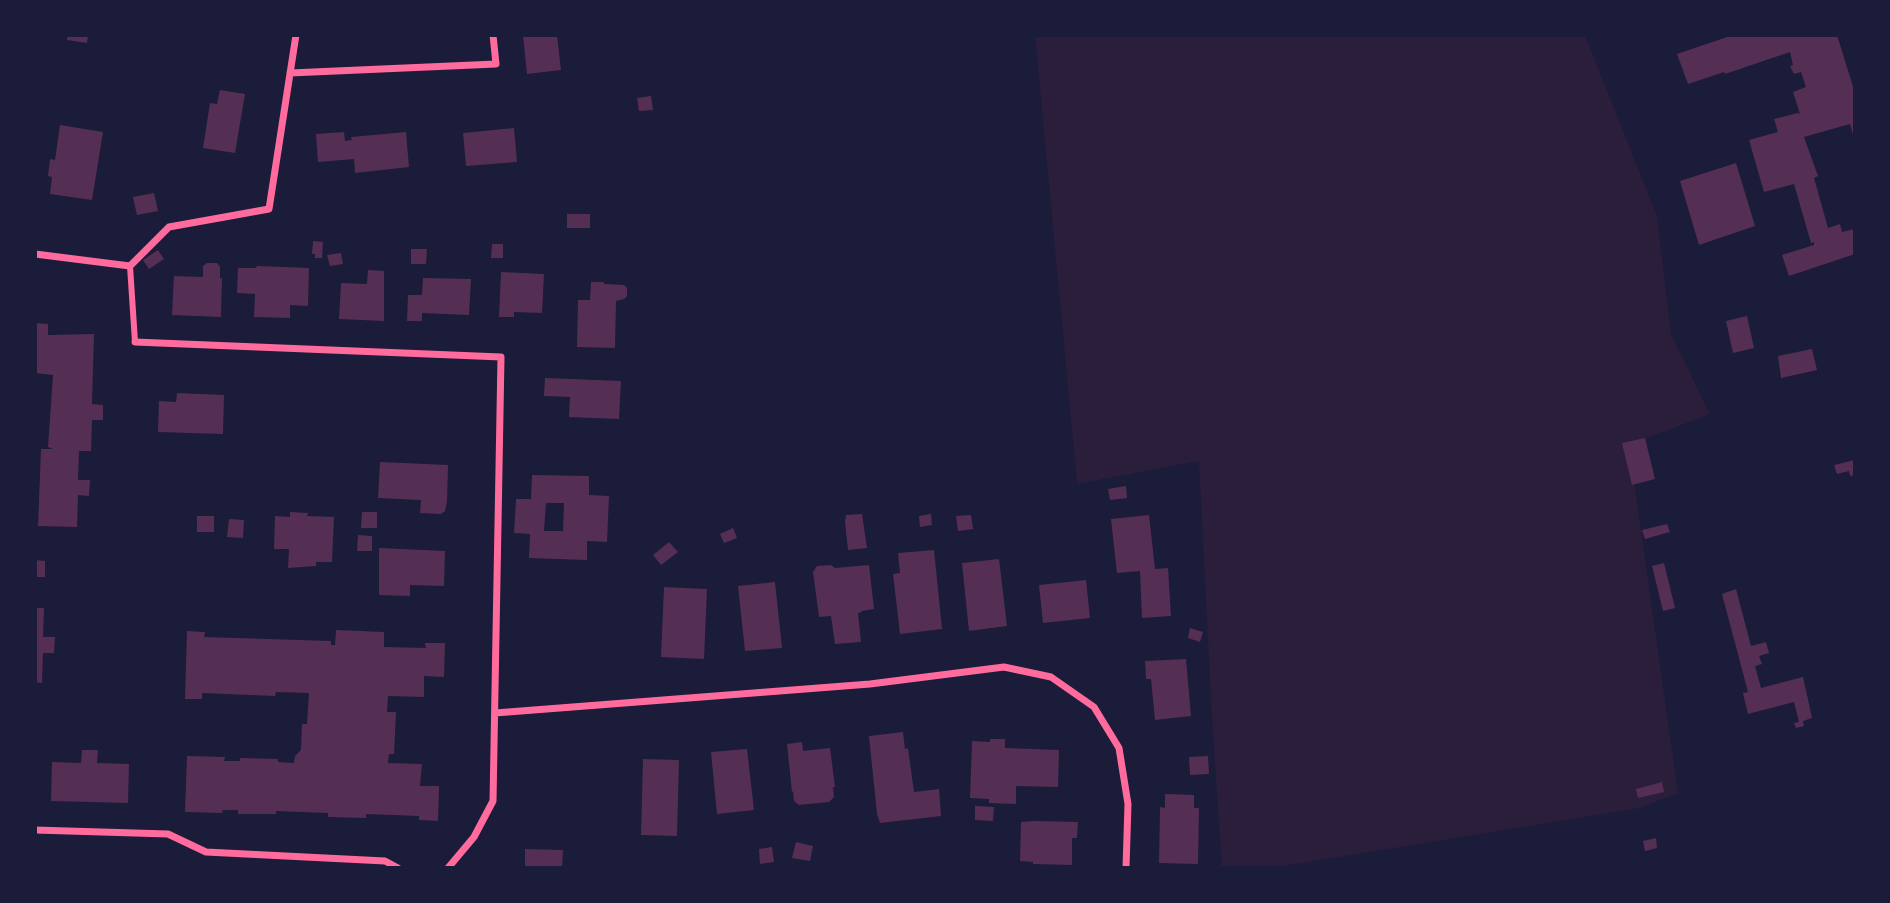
<!DOCTYPE html>
<html>
<head>
<meta charset="utf-8">
<style>
  body { margin:0 }
  #map { position:relative; width:1890px; height:903px; overflow:hidden; background:#1b1b3a; font-family:Literata,serif }
  canvas { display:block }
  .frame { position:absolute; inset:0; border:37px solid #1b1b3a; pointer-events:none }
</style>
</head>
<body>
<div id="map">
<canvas width="1890" height="903"></canvas>
<div class="frame"></div>
</div>
<script>
const context = document.querySelector('canvas').getContext('2d');
context.lineJoin = 'round';
function fillPath(path, color) { context.fillStyle = color; context.fill(path, 'evenodd'); }
function stroke(path, color, width, dash) { context.strokeStyle = color; context.lineWidth = width; context.lineCap = dash ? 'butt' : 'round'; context.setLineDash(dash || []); context.stroke(path); }
const green = new Path2D(`
  M1035 35H1585L1657 216 1671 334 1710 414 1629 445 1678 793 1640 808 1271 868H1222L1212 719 1199 461 1077 484Z`);
const building = new Path2D(`
  M68 35H88L87 43 67 40Z
  M523 35H557L561 70 527 74Z
  M1733 35H1837L1855 93V141L1850 124 1804 137 1818 176 1814 178 1828 228 1840 224 1842 232 1855 229V254L1789 276 1782 255 1814 245V242L1811 243 1794 184 1764 192 1749 140 1778 132 1774 119 1798 113 1800 114 1793 92 1806 87 1801 72 1794 74 1790 66 1793 65 1790 52 1725 74 1724 72 1688 84 1677 54Z
  M220 90 245 94 235 153 203 148 210 103 217 104Z
  M651 96 653 110 639 111 637 98Z
  M60 125 103 132 92 200 50 194 52 177 48 176 50 159 55 160Z
  M514 128 517 162 466 166 463 133Z
  M344 132 345 141 352 140 351 137 406 132 409 167 355 173 354 159 318 162 316 134Z
  M1736 163 1755 226 1699 245 1680 181Z
  M154 193 158 211 137 215 133 197Z
  M567 214H590V228H567Z
  M313 241 323 242 322 258H315V254H312Z
  M492 244H503V258H491Z
  M411 249H427L426 264H411Z
  M158 250 164 259 149 269 143 260Z
  M341 253 343 264 330 266 327 255Z
  M207 263H217L220 267V278H222L221 317 172 315 174 276 203 277V266Z
  M257 266 309 268 308 306 290 305V318L254 317 255 294 237 293 238 268H256Z
  M368 270 384 271V321L339 319 341 283 367 284Z
  M501 272 544 274 542 313 514 312V317H499Z
  M423 278 471 279 469 315 422 313V321H407L408 295H422Z
  M591 282H604V284L624 285 627 288V296L624 299 616 301 615 348 577 347 578 300H590Z
  M1747 316 1754 348 1733 353 1726 321Z
  M35 323 48 324V335L94 334 92 404 103 405V420H92L91 451H79L78 480H90L89 496 78 495 77 527 38 526 41 449H53L48 447 53 375 35 373Z
  M1812 349 1817 370 1781 378 1778 356Z
  M545 378 621 381 619 419 569 417 570 397 544 396Z
  M177 393 224 395 223 434 158 432 159 401 176 402Z
  M1645 438 1655 479 1632 485 1622 443Z
  M1855 460V475L1850 476 1849 471 1837 474 1834 465Z
  M380 462 448 465 447 501 445 511 441 514 420 513 421 500 378 498Z
  M532 475 589 476V495L609 496 607 542 587 541V560L529 558 530 534 514 533 516 499H531ZM546 503H564L563 531H544Z
  M1126 486 1127 498 1110 500 1108 489Z
  M290 512 308 513 307 516 334 517 332 562H316V566L288 568 289 549H274L275 516 290 517Z
  M362 512H377V528H361Z
  M862 514 867 548 848 550 845 522 846 515Z
  M931 514 932 525 920 527 919 516Z
  M971 515 973 529 958 531 956 516Z
  M1149 515 1155 569 1168 568 1171 616 1142 618 1140 571 1117 573 1111 519Z
  M197 516H214V532H197Z
  M229 519 244 520 243 538 227 537Z
  M1667 524 1670 532 1645 539 1642 530Z
  M733 528 737 538 724 543 720 534Z
  M358 535 372 536V551H357Z
  M669 542 678 552 661 565 653 555Z
  M379 548 445 551 444 586 410 585V596L379 595Z
  M934 550 942 629 900 634 893 574 900 573 898 553Z
  M999 559 1007 626 969 631 962 563Z
  M35 560 45 561V577H35Z
  M1664 563 1675 608 1663 611 1652 566Z
  M831 565 835 568 869 565 874 609 861 611 862 612 858 613 861 642 835 644 831 616 819 617 813 572 817 566Z
  M1086 580 1090 618 1043 623 1039 585Z
  M775 582 782 648 745 651 738 586Z
  M664 587 707 589 704 659 661 657Z
  M1736 589 1751 646 1766 642 1769 653 1759 656 1762 664 1755 666 1761 688 1803 677 1812 718 1803 721 1804 726 1796 728 1794 723 1799 722 1794 702 1748 714 1743 693 1748 692 1722 594Z
  M35 608H44L43 637H55L54 653H43L42 683 35 682Z
  M1190 628 1203 632 1200 642 1188 638Z
  M336 630 384 632V647L426 648 425 643H445L444 677 424 676V697L388 696 387 712H396L394 754H389L388 763 422 764 420 786H439L438 821 419 820V816L366 814V818L328 817V813L276 811V814H238V810H223L222 813 185 812 187 756 225 757 224 761H240V758L278 759V762L294 763 295 756 301 750 302 724H307L309 693 276 692 275 696 202 693V699H185L187 631 205 632 204 637 331 641V645H335Z
  M1186 659 1191 716 1155 720 1151 679H1146L1145 661Z
  M903 732 905 749 908 748 914 792 939 789 941 816 880 823 877 814 869 736Z
  M990 739H1005V748L1059 750 1058 787 1016 786V804L989 803V799L970 798 972 741 990 742Z
  M802 742 803 751 830 748 835 787H833L834 797 829 802 799 805 794 801 793 791 792 792 787 744Z
  M747 749 754 810 717 814 711 752Z
  M82 750H98L97 763 129 764 128 803 51 801 52 762 81 763Z
  M1208 756 1209 774 1190 775 1189 757Z
  M643 759 679 760 677 836 641 835Z
  M1662 782 1664 792 1638 798 1636 789Z
  M1165 794 1194 795V808H1199L1198 864 1159 863 1160 807 1165 808Z
  M975 806 994 807 993 821 975 820Z
  M1034 821 1078 822 1077 838H1072V865L1033 864V862L1020 861 1021 822Z
  M1656 838 1657 848 1645 851 1643 841Z
  M796 842 813 846 810 861 792 858Z
  M772 847 774 862 760 864 759 849Z
  M525 849 563 850 562 868H525Z`);
const pedestrian = new Path2D(`
  M130 266 135 342`);
const minor = new Path2D(`
  M290 73 496 64 493 35
  M35 254 130 266 169 227 269 209 296 35
  M135 342 501 357 493 801 474 837 448 868
  M495 713 870 684 1004 667 1051 677 1094 707 1119 748 1128 804 1126 868
  M35 830 168 834 206 852 385 861 398 868`);
fillPath(green, '#2a1e3b');
fillPath(building, '#542f53');
stroke(pedestrian, '#ff6b9d', 6);
stroke(minor, '#ff6b9d', 7);
</script>
</body>
</html>
